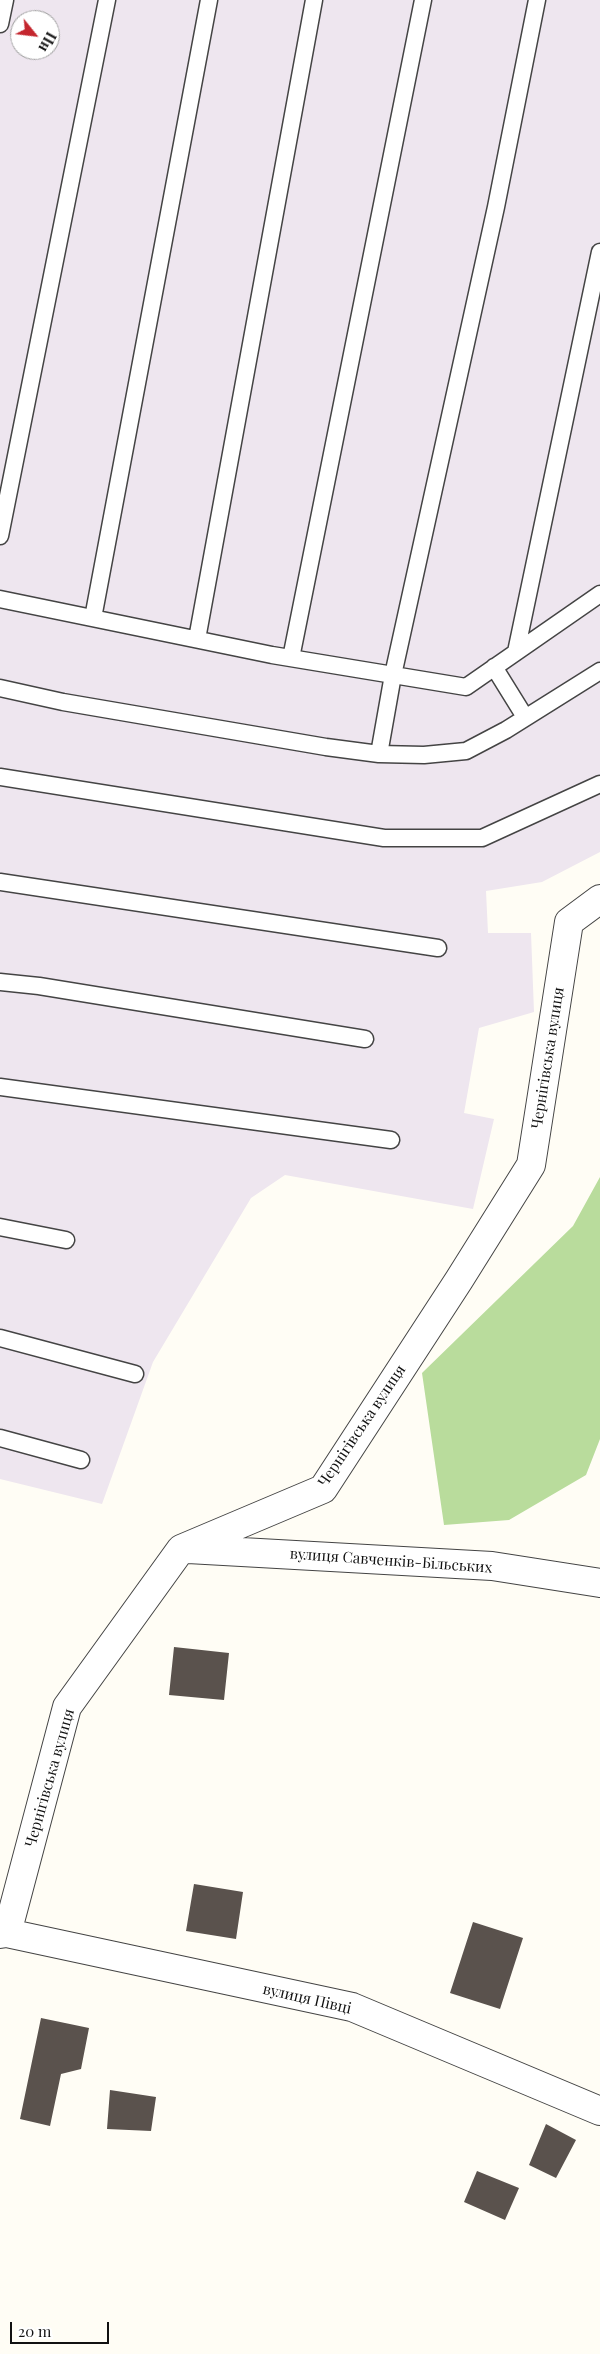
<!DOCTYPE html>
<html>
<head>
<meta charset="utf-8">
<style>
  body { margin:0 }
  #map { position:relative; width:600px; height:2354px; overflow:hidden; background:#fffdf5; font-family:"Playfair Display",serif }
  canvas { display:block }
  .north { position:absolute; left:10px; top:10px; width:50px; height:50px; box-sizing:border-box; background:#fff; border:1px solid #a0a0a0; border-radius:50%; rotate:119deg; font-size:14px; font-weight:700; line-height:20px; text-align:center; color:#111 }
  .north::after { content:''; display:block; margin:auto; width:18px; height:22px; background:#c4262e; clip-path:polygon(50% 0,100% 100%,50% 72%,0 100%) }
  .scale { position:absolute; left:10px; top:2322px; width:99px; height:22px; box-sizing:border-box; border:2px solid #111; border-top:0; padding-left:6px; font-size:15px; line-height:18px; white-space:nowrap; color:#111; -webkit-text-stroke:4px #fff; paint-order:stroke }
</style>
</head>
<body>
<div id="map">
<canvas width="600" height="2354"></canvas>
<div class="north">Пн</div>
<div class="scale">20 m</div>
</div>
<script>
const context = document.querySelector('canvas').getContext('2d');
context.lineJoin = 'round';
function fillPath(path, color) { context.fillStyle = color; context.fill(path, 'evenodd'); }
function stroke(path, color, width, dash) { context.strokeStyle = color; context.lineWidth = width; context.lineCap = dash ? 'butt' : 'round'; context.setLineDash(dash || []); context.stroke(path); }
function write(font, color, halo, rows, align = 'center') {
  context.font = font + ' "Playfair Display",serif'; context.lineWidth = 5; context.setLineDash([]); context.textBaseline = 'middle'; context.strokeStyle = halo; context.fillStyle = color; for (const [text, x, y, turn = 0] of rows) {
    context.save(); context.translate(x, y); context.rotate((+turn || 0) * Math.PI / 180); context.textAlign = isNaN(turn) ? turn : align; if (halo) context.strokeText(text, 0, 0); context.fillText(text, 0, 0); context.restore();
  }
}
const industrial = new Path2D(`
  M0 0H600V852L542 882 486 891 488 933H531L534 1012 479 1028 464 1113 494 1119 473 1209 285 1175 251 1198 153 1362 102 1504 0 1479ZM20 20H50V50H20Z`);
const forest = new Path2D(`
  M600 1177V1439L586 1475 509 1520 444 1525 422 1373 573 1226Z`);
const building = new Path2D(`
  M174 1647 229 1653 224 1700 169 1695Z
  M194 1884 243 1892 236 1939 186 1931Z
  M473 1922 523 1938 500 2009 450 1993Z
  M41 2018 89 2028 81 2069 61 2074 50 2126 20 2119Z
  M110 2090 156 2097 151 2131 107 2129Z
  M546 2124 576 2140 556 2178 529 2165Z
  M477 2171 519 2188 505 2220 464 2202Z`);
const service = new Path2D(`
  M0 24 5 0
  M0 536 107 0
  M0 599 272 655 466 687 600 594
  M93 618 209 0
  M197 639 314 0
  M516 652 600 252
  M291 658 423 0
  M494 667 525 717
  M0 688 63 702 326 747 379 754 424 755 466 751 506 730 600 671
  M379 754 393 675 496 207 537 0
  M0 777 384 838H482L600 784
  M0 882 438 948
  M0 982 39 986 365 1039
  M0 1087 391 1140
  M0 1227 66 1240
  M0 1338 135 1374
  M0 1438 81 1460`);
const minor = new Path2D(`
  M188 1549 492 1566 600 1583
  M7 1933 67 1707 181 1549 323 1489 459 1280 531 1165 569 922 600 899
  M0 1934 7 1933 352 2007 600 2111`);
const streetNames = [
  ["Чернігівська вулиця",548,1058,-81],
  ["Чернігівська вулиця",362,1426,-56],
  ["вулиця Савченків-Більських",391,1561,4],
  ["Чернігівська вулиця",50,1778,-74],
  ["вулиця Півці",307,1999,13]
];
fillPath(industrial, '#eee6ef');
fillPath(forest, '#b9dc9c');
fillPath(building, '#5a524d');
stroke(service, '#444', 19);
stroke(minor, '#444', 30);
stroke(service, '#fff', 16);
stroke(minor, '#fff', 28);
write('15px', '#111', '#fff', streetNames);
</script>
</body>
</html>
